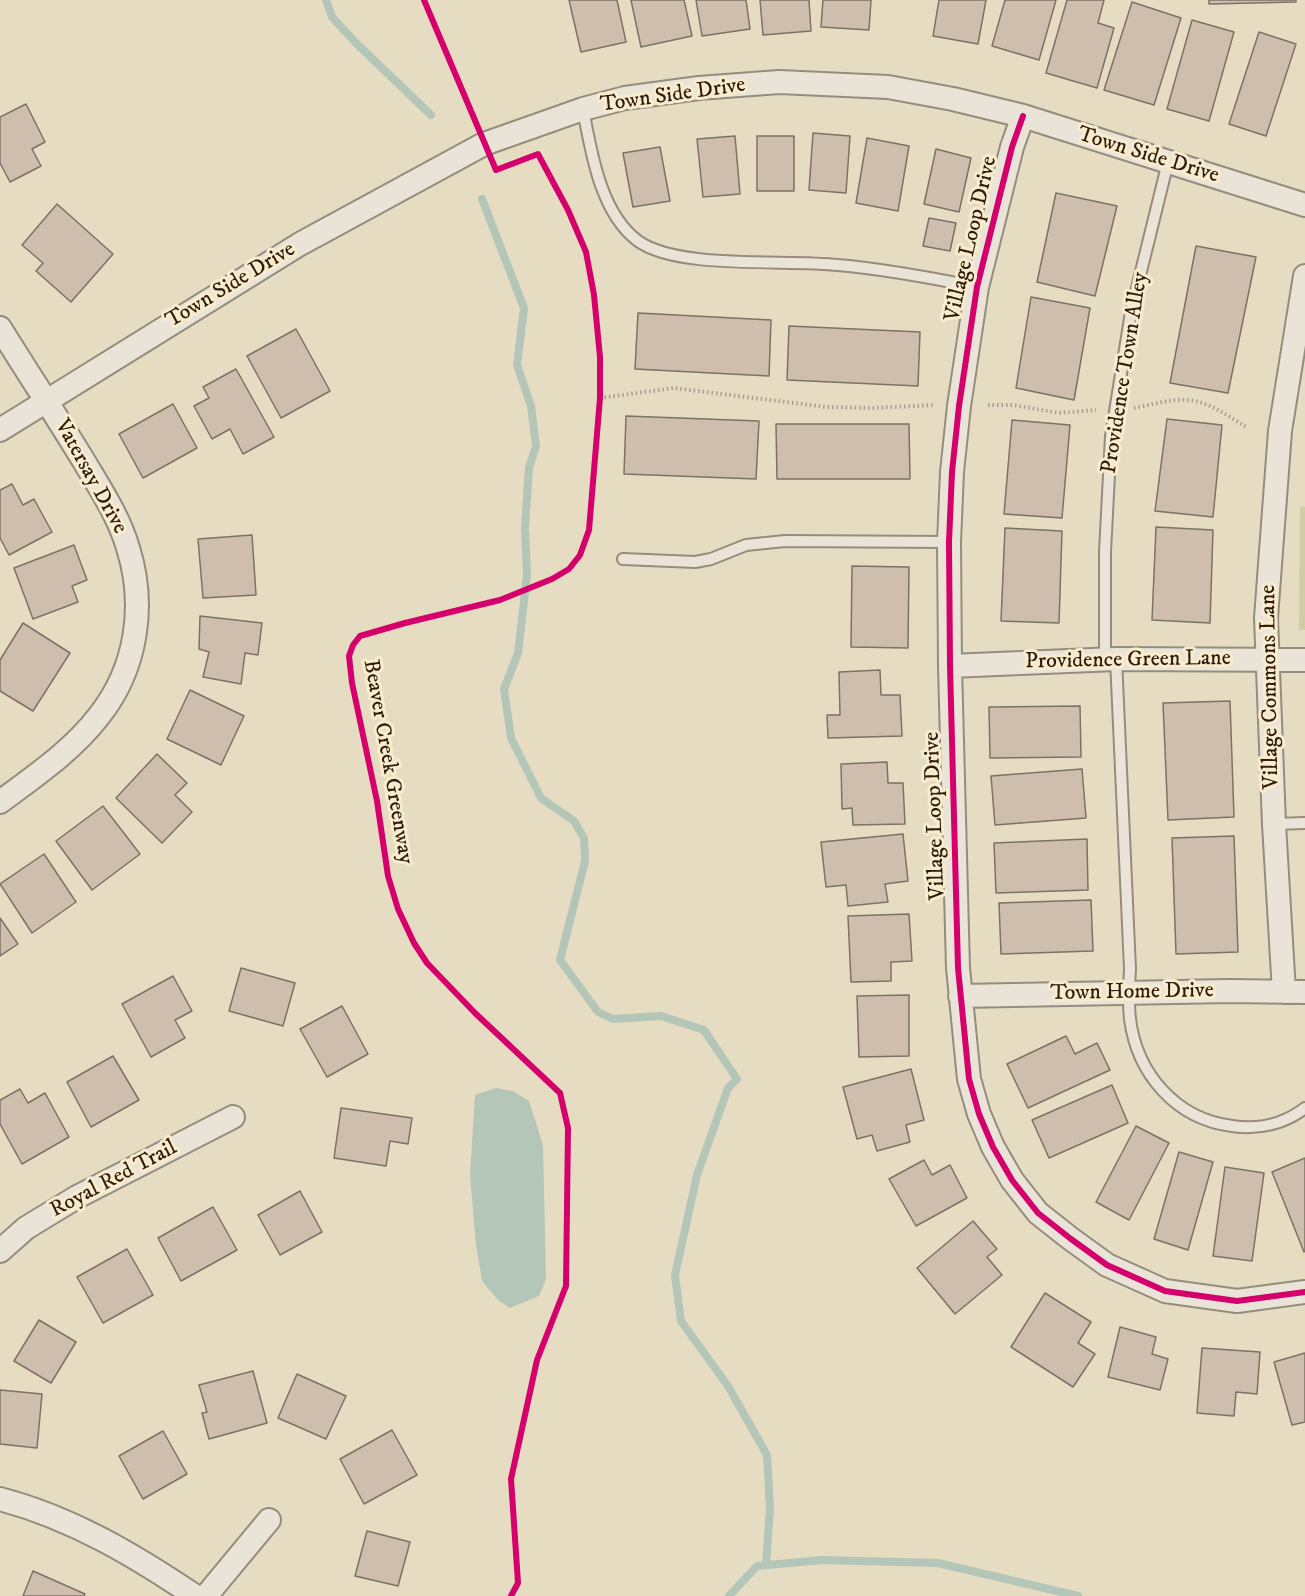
<!DOCTYPE html>
<html>
<head>
<meta charset="utf-8">
<style>
  body { margin:0 }
  canvas { display:block; background:#e6dcc1 }
</style>
</head>
<body>
<canvas width="1305" height="1596"></canvas>
<script>
const context = document.querySelector('canvas').getContext('2d');
context.lineJoin = 'round';
function fillPath(path, color) { context.fillStyle = color; context.fill(path, 'evenodd'); }
function stroke(path, color, width, dash) { context.strokeStyle = color; context.lineWidth = width; context.lineCap = dash ? 'butt' : 'round'; context.setLineDash(dash || []); context.stroke(path); }
function write(font, color, halo, rows, align = 'center') {
  context.font = font + ' "IM FELL DW Pica",serif'; context.lineWidth = 6; context.setLineDash([]); context.textBaseline = 'middle'; context.strokeStyle = halo; context.fillStyle = color; for (const [text, x, y, turn = 0] of rows) {
    context.save(); context.translate(x, y); context.rotate((+turn || 0) * Math.PI / 180); context.textAlign = isNaN(turn) ? turn : align; if (halo) context.strokeText(text, 0, 0); context.fillText(text, 0, 0); context.restore();
  }
}
const green = new Path2D(`
  M1300 506 1305 507V630H1299Z`);
const water = new Path2D(`
  M496 1088 513 1091 529 1101 543 1145 546 1279 539 1296 510 1308 498 1300 482 1281 476 1245 470 1175 475 1095Z`);
const stream = new Path2D(`
  M326 0 332 17 355 42 431 115
  M482 199 524 308 517 365 531 406 536 446 529 468 525 528 527 575 518 653 504 689 511 738 541 798 574 821 584 838 585 861 560 960 598 1012 613 1019 661 1016 704 1030 737 1079 728 1088 697 1175 675 1275 681 1321 728 1386 767 1455 770 1509 766 1564
  M729 1596 757 1566 822 1560 938 1563 1078 1596`);
const building = new Path2D(`
  M569 0H617L626 42 581 52Z
  M631 0H684L692 36 641 47Z
  M696 0H746L750 29 702 36Z
  M760 0H809L811 31 763 35Z
  M823 0H871L869 30 821 27Z
  M939 0H986L978 44 933 36Z
  M1005 0H1056L1039 60 992 46Z
  M1067 0H1104L1098 23 1114 28 1097 88 1046 73Z
  M1209 0H1296V2L1209 4Z
  M1132 2 1181 18 1154 105 1104 90Z
  M1192 20 1234 32 1209 121 1167 109Z
  M1259 32 1296 44 1266 136 1229 124Z
  M26 104 45 142 32 149 41 166 10 182 0 163V117Z
  M813 133 850 136 846 193 809 190Z
  M735 136 740 194 703 197 697 139Z
  M757 136H794V191H757Z
  M867 138 909 146 898 211 856 203Z
  M660 147 670 201 633 207 623 153Z
  M936 149 971 158 959 212 924 204Z
  M1056 193 1117 206 1095 296 1037 282Z
  M57 204 113 254 71 302 36 271 43 263 22 245Z
  M929 218 956 223 950 251 923 246Z
  M1196 246 1256 257 1228 393 1170 383Z
  M1031 297 1090 308 1074 400 1016 388Z
  M638 313 771 320 769 376 635 369Z
  M789 326 920 332 918 386 787 380Z
  M296 329 330 391 281 418 247 356Z
  M236 369 274 437 243 454 230 429 212 439 194 406 209 398 203 387Z
  M173 404 197 448 143 478 119 434Z
  M626 416 759 421 756 479 624 474Z
  M1167 419 1222 425 1213 517 1155 511Z
  M1012 420 1070 425 1062 518 1004 514Z
  M776 424H909L910 479H777Z
  M12 484 23 505 34 499 52 532 9 555 0 538V490Z
  M1156 527 1213 530 1210 623 1152 620Z
  M1005 528 1062 531 1059 623 1001 621Z
  M252 535 256 595 203 598 198 539Z
  M74 545 87 580 72 586 78 602 33 619 14 568Z
  M852 566 909 567 908 648 851 647Z
  M200 616 262 623 258 655 245 653 241 684 203 677 209 652 199 649Z
  M23 623 70 653 33 711 0 691V660Z
  M880 670 881 695H900L902 736 828 738 827 715H840L839 672Z
  M190 690 244 716 221 765 167 739Z
  M1230 701 1234 817 1168 820 1163 703Z
  M1080 706 1081 757 990 758 989 707Z
  M157 754 187 783 175 795 192 812 162 843 116 798Z
  M887 762 888 783H903L905 824 853 825 852 808 842 809 841 764Z
  M1082 769 1086 818 995 825 991 776Z
  M103 806 140 854 92 890 56 841Z
  M903 834 908 881 885 884 888 902 848 906 846 885 826 887 821 842Z
  M1234 836 1238 952 1176 954 1172 838Z
  M1087 839 1088 890 996 893 994 843Z
  M44 854 76 902 32 933 0 884Z
  M1091 900 1093 951 1001 954 999 903Z
  M909 914 912 961 891 962V981L851 982 848 916Z
  M0 918 18 944 0 956Z
  M241 968 295 983 283 1026 229 1011Z
  M173 976 192 1011 175 1020 185 1038 151 1057 122 1004Z
  M909 995V1056L859 1057 857 996Z
  M342 1006 368 1054 327 1077 300 1029Z
  M1066 1036 1075 1054 1097 1043 1110 1070 1028 1108 1007 1064Z
  M113 1056 139 1100 91 1127 67 1082Z
  M911 1069 924 1120 906 1125 910 1142 877 1151 872 1135 857 1139 843 1087Z
  M1112 1085 1128 1123 1049 1158 1032 1120Z
  M20 1089 28 1103 45 1093 69 1137 22 1164 0 1124V1100Z
  M341 1108 412 1118 408 1144 390 1141 386 1166 334 1158Z
  M1136 1126 1169 1143 1129 1220 1096 1202Z
  M1179 1152 1213 1162 1188 1250 1154 1239Z
  M1305 1158V1251L1304 1252 1272 1172Z
  M924 1160 932 1175 950 1165 967 1198 916 1226 889 1179Z
  M1225 1167 1264 1173 1252 1261 1213 1256Z
  M300 1191 322 1232 280 1255 258 1215Z
  M213 1207 237 1250 181 1281 158 1238Z
  M973 1221 997 1249 987 1257 1002 1275 955 1314 917 1268Z
  M127 1249 153 1295 103 1323 77 1277Z
  M1045 1293 1091 1322 1078 1343 1095 1354 1073 1387 1011 1347Z
  M39 1320 76 1342 51 1383 14 1361Z
  M1120 1327 1156 1337 1152 1354 1168 1359 1160 1390 1108 1377Z
  M1202 1348 1260 1352 1257 1394 1236 1392 1234 1416 1197 1413Z
  M1305 1353V1422L1292 1425 1274 1362Z
  M253 1371 267 1423 209 1439 202 1413 207 1412 199 1385Z
  M297 1374 346 1396 326 1439 278 1418Z
  M0 1390 42 1394 37 1448 0 1444Z
  M392 1430 417 1475 364 1504 340 1459Z
  M163 1431 187 1474 143 1499 119 1456Z
  M367 1531 410 1542 398 1586 355 1576Z
  M33 1571 85 1594 84 1596H23Z`);
const path = new Path2D(`
  M600 398 674 388 826 407 873 408 934 405
  M988 405H1013L1059 413 1096 410
  M1134 408C1151 405 1168 399 1185 400 1207 400 1228 416 1246 427`);
const service = new Path2D(`
  M583 109C591 151 600 213 638 241 678 270 787 259 838 265 885 269 932 278 977 287
  M623 559 695 562 711 559 746 545 785 541 949 542
  M1116 659 1130 969C1129 985 1128 1002 1130 1019 1137 1074 1176 1119 1232 1126 1258 1130 1284 1124 1305 1108
  M1105 660V552L1111 436 1131 312 1168 162
  M1274 824 1305 823`);
const minor = new Path2D(`
  M1023 116 1012 147 977 287 959 406 952 472 949 542 950 666 958 968 969 1079 979 1114 993 1147 1012 1180 1038 1213 1071 1239 1107 1265 1165 1291 1237 1301 1305 1292
  M0 328C28 373 57 417 85 463 101 490 119 517 128 548 146 605 137 668 99 716 72 751 35 776 0 802
  M0 430 300 244 484 144 583 109 625 98 699 88 779 82 888 87 953 99 1023 116 1305 205
  M950 666 1116 659 1305 660
  M1284 992 1274 824 1266 618 1280 431 1305 276
  M960 996 1229 991 1305 992
  M0 1251 26 1228 77 1197 233 1117
  M0 1499C72 1518 134 1555 195 1596
  M206 1596 269 1520`);
const cycleway = new Path2D(`
  M424 0 496 170 538 154 568 210 586 252 594 295 600 357V398L589 530 580 555 569 569 552 579 500 600 405 623 360 636 353 645 349 656 352 683 377 801 388 876 398 909 414 943 427 963 475 1013 560 1093 568 1128 566 1286 537 1360 511 1479 518 1583 511 1596
  M1023 116 1012 147 977 287 959 406 952 472 949 542 950 666 958 968 969 1079 979 1114 993 1147 1012 1180 1038 1213 1071 1239 1107 1265 1165 1291 1237 1301 1305 1292`);
const streetNames = [
  ["Town Side Drive",673,96,-8],
  ["Town Side Drive",1148,156,17],
  ["Village Loop Drive",972,239,-77],
  ["Town Side Drive",231,286,-31],
  ["Providence Town Alley",1126,373,-81],
  ["Vatersay Drive",90,477,61],
  ["Providence Green Lane",1128,661,-1],
  ["Village Commons Lane",1271,687,-91],
  ["Beaver Creek Greenway",387,762,80],
  ["Village Loop Drive",936,816,-92],
  ["Town Home Drive",1132,993,-1],
  ["Royal Red Trail",114,1180,-28]
];
fillPath(green, '#d1cea2');
fillPath(water, '#b4c6b8');
stroke(stream, '#b4c6b8', 8);
fillPath(building, '#cfbdad');
stroke(building, '#7b7364', 1.5);
stroke(service, '#958d7c', 14);
stroke(minor, '#958d7c', 26);
stroke(path, '#a6a095', 4, [1.5, 3]);
stroke(service, '#e9e4d7', 10);
stroke(minor, '#e9e4d7', 22);
stroke(cycleway, '#d6006c', 6);
write('22px', '#2e1b0e', '#f8eccd', streetNames);
</script>
</body>
</html>
